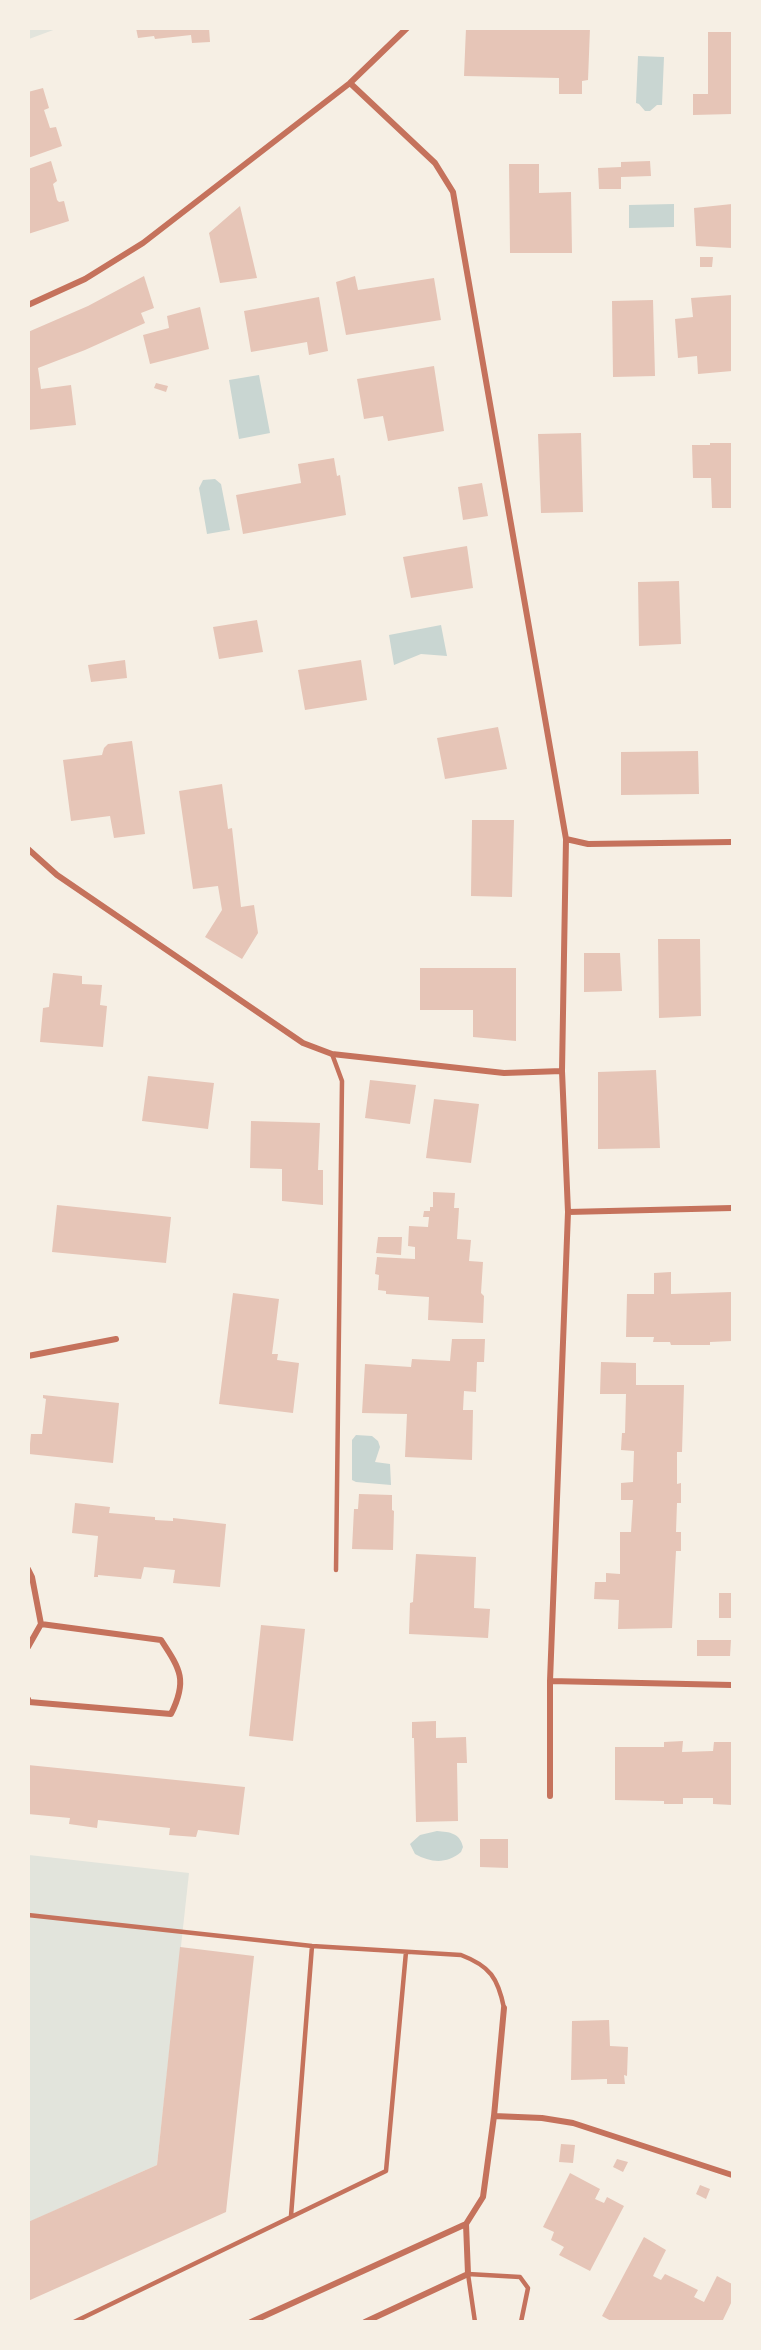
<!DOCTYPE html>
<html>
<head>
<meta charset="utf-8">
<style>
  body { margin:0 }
  #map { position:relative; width:761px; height:2350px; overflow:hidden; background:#f6efe4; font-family:Figtree,sans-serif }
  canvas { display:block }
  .frame { position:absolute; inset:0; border:30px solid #f6efe4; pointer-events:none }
</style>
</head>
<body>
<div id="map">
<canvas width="761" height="2350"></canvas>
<div class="frame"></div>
</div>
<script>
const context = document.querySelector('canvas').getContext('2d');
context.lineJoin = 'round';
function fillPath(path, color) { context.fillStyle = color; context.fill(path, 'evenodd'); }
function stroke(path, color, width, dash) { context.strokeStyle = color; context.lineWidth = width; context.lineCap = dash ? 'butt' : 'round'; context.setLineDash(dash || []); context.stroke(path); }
const green = new Path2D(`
  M29 28H56V29L29 39Z
  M29 1855 189 1873 157 2165 29 2222Z`);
const water = new Path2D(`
  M638 56 664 57 662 105H657L650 111H645L639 104 636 103Z
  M674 204V227L629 228V205Z
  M259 375 270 433 239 439 229 380Z
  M215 479 221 484 230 530 207 534 199 488 203 480Z
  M441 625 447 656 421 654 394 665 389 635Z
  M356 1435 372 1436 378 1441 380 1447 375 1462 390 1464 391 1485 356 1482 352 1480V1440Z
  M437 1831C450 1832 460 1833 463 1847L461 1852C447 1864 431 1863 415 1854L410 1844 420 1835Z`);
const building = new Path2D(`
  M136 28H209L210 42 192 43 191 35 155 39 154 36 138 38Z
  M466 28H590L588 80 582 81V94H559V78L464 76Z
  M708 32H732V114L693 115V94H708Z
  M43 88 49 108 44 110 50 128 56 127 62 146 28 158V92Z
  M51 161 57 181 53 184 57 200 59 202 64 201 69 221 28 234V169Z
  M650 161 651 176 621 177V189H599L598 168 621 167V162Z
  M509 164H539V193L571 192 572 253H510Z
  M732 204V248L696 246 694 208Z
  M240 206 257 278 220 283 209 233Z
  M700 257H713L712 267H700Z
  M144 276 154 308 141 313 145 323 85 350 38 368 41 389 71 385 76 425 28 430V332L88 306Z
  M355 276 358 290 434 278 441 320 346 335 336 282Z
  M732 295V371L698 374 697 356 678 358 675 319 693 317 691 298Z
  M319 297 328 351 309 355 307 342 251 352 244 311Z
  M653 300 655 376 613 377 612 301Z
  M200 307 209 349 150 364 143 335 169 328 167 316Z
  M434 366 444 431 388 441 383 416 364 419 357 379Z
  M156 383 168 386 166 392 154 388Z
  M581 433 583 512 541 513 538 434Z
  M710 443H732V508H712L711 478H693L692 445H710Z
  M334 458 337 476 340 475 346 515 243 534 236 495 301 483 298 464Z
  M482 483 488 516 463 520 458 487Z
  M467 546 473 588 411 598 403 557Z
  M679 581 681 644 639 646 638 582Z
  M257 620 263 652 219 659 213 627Z
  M125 660 127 678 91 682 88 665Z
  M361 660 367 700 305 710 298 670Z
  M498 727 507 769 445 779 437 738Z
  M132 741 145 834 114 838 110 816 71 821 63 760 102 755 104 748 108 744Z
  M698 751 699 794 621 795V752Z
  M222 784 228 829 232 828 241 907 254 905 258 933 242 959 205 937 222 910 218 886 193 889 179 791Z
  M472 820H514L512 897 471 896Z
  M658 939H700L701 1016 659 1018Z
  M584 953H620L622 991 584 992Z
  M420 968H516V1041L473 1037V1010H420Z
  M53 973 82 976V984L102 985 100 1005 107 1006 103 1047 40 1042 43 1008 49 1007Z
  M656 1070 660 1148 598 1149V1072Z
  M148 1076 214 1083 208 1129 142 1121Z
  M370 1080 416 1085 410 1124 365 1118Z
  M434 1099 479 1104 471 1163 426 1158Z
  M251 1121 320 1123 318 1170H323V1205L282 1201V1169L250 1168Z
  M433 1192 455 1193 454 1208H459L457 1239 471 1240 469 1261 483 1262 481 1293 484 1296 483 1323 428 1320 429 1297 386 1294V1291L378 1290 379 1275 375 1274 377 1257 415 1259V1247L408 1246 409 1226 428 1227 429 1217H423L424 1211H430V1207H433Z
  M57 1205 171 1217 166 1263 52 1252Z
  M378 1237H402L401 1255 376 1253Z
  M671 1272V1294L732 1292V1341L710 1342V1345H671L670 1342H653L654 1337H626L627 1294H654V1273Z
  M233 1293 279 1299 272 1354H278L277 1360 299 1363 293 1413 219 1404Z
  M452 1339H485L484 1362H477L476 1392 464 1391 463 1410H473L472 1460 405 1457 407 1414 362 1413 365 1364 411 1367 412 1359 450 1361Z
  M601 1362 636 1363V1385H684L682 1452H677V1484L681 1483V1503H677L676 1532H681V1551H676L672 1628 618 1629 619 1600 594 1599 595 1582H606V1573L620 1574V1532H631L633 1500H621V1483L633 1482 634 1451 621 1450 622 1433H625L626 1394H600Z
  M43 1395 119 1403 113 1463 29 1454 31 1434H42L46 1399 43 1398Z
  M359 1494 392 1495V1510L394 1511 393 1550 352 1549 354 1509H358Z
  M75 1503 110 1507 109 1513 155 1517V1520L173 1521V1518L226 1524 220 1587 173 1583 175 1570 144 1567 141 1579 98 1575V1577H94L98 1536 72 1533Z
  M416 1554 476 1557 474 1608 490 1609 488 1638 409 1634 410 1603 413 1602Z
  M719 1593H732V1618H719Z
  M261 1625 305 1629 293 1741 249 1736Z
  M697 1640H731L730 1656H697Z
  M436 1721V1738L466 1737 467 1763H457L458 1821 416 1822 414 1738H412V1722Z
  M683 1741 682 1752 713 1751 714 1742H732V1805L713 1804V1798H683V1804H664V1801L615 1800V1747H664V1742Z
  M28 1765 245 1787 239 1835 198 1830 196 1837 169 1835 170 1828 98 1820 97 1828 69 1824 70 1818 28 1814Z
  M480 1839H508V1868L480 1867Z
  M180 1947 254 1956 226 2212 28 2301V2222L157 2165Z
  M609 2020 610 2046 628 2047 627 2076 624 2075 625 2084H607V2079L571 2080 572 2021Z
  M561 2144 575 2145 573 2163 559 2162Z
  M617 2159 628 2162 623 2172 613 2167Z
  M570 2173 600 2189 595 2199 604 2203 607 2197 624 2206 590 2271 559 2255 564 2247 551 2240 554 2232 543 2227Z
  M700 2185 710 2189 706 2199 696 2194Z
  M644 2237 666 2250 653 2276 661 2280 665 2274 682 2282 698 2290 694 2297 704 2302 717 2276 732 2284V2301L722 2322H613L602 2316Z`);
const service = new Path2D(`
  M332 1054 342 1081 336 1570
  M28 1915 312 1946 461 1955C490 1966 498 1978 504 2008
  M291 2216 312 1946
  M74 2322 386 2171 406 1952
  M475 2322 468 2274 520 2277 528 2288 521 2322`);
const minor = new Path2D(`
  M350 83 435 163 453 192 566 839 562 1071 568 1212 550 1681V1796
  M28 305 85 279 143 243 350 83 407 28
  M566 839 588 844 732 842
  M28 849 57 875 303 1043 332 1054 504 1073 562 1071
  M568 1212 732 1208
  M28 1356 116 1339
  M28 1569 32 1577 41 1624 28 1647
  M550 1681 732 1685
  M28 1699 29 1702 171 1714C188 1680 180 1669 161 1640L41 1624
  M494 2116 542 2118 573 2123 732 2175
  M251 2322 466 2224 483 2197 494 2116 504 2008
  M365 2322 468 2274 466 2224`);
fillPath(green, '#e2e4dc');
fillPath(water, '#c9d6d2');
fillPath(building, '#e6c5b7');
stroke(service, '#c5725c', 4.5);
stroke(minor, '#c5725c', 6);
</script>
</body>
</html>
